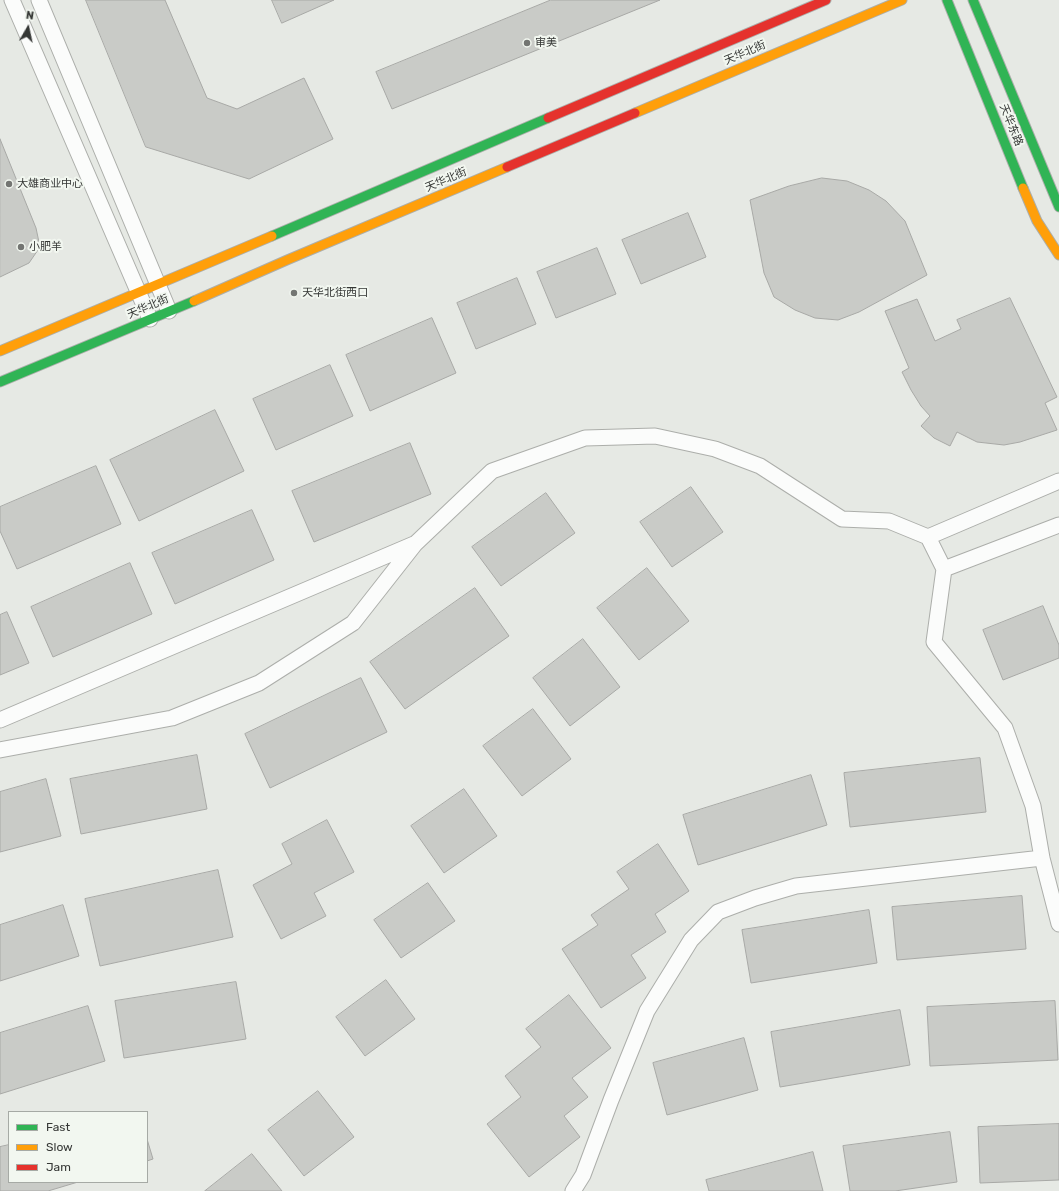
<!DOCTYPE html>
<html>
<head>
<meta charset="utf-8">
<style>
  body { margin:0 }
  #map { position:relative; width:1059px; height:1191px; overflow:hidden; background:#e6e9e4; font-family:Rubik,sans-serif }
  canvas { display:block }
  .legend { position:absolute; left:8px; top:1111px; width:140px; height:72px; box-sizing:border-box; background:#f2f7f0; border:1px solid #a6aaa5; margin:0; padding:5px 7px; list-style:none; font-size:12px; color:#353735 }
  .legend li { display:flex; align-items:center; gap:8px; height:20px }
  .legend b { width:20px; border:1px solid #a6aaa5 }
  .north { position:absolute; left:8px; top:8px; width:40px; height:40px; -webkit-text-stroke:3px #f2f7f0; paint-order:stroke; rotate:9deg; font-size:11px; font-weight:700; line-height:16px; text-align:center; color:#353735 }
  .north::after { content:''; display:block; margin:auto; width:14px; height:18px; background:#353735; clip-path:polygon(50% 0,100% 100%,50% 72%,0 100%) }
</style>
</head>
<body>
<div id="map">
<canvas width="1059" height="1191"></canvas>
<ul class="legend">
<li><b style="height:5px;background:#30b455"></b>Fast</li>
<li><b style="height:5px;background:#ff9f0a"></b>Slow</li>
<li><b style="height:5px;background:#e5322d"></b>Jam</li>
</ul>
<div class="north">N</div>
</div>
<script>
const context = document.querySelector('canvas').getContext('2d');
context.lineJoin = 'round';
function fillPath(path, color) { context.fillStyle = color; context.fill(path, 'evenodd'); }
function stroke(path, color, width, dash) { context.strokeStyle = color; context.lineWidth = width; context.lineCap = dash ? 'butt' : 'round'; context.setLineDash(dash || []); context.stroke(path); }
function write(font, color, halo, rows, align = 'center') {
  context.font = font + ' Rubik,"Noto Sans SC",sans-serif'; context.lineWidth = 4; context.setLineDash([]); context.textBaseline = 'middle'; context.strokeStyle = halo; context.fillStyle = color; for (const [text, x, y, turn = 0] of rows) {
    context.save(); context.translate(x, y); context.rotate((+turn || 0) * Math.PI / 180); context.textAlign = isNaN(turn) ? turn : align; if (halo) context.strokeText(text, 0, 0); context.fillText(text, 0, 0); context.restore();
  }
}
const building = new Path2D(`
  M86 0H165L207 98 237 109 304 78 333 139 249 179 146 147Z
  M272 0H334L282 23Z
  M551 0H660L392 109 376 72Z
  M0 139 36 228 40 247 29 263 0 277Z
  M822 178 847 181 869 190 886 201 905 221 927 275 859 312 838 320 815 318 795 310 774 297 764 273 750 200 789 186Z
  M688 213 706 257 641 284 622 240Z
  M597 248 616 294 556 318 537 272Z
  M517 278 536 324 476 349 457 303Z
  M1010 298 1057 397 1045 403 1057 430 1020 442 1004 445 977 442 957 432 950 446 934 438 921 426 930 416 921 406 911 390 902 372 909 368 885 311 917 299 935 341 961 329 957 320Z
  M432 318 456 373 370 411 346 355Z
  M330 365 353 416 276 450 253 399Z
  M215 410 244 471 139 521 110 460Z
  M410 443 431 494 314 542 292 491Z
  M96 466 121 524 17 569 0 531V507Z
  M691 487 723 532 672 567 640 522Z
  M546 493 575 533 501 586 472 547Z
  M252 510 274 560 175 604 152 553Z
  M130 563 152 614 53 657 31 607Z
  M647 568 689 621 639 660 597 608Z
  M475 588 509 636 405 709 370 662Z
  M1043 606 1059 645V658L1003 680 983 630Z
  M7 612 29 663 0 675V615Z
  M583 639 620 687 570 726 533 678Z
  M361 678 387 732 270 788 245 734Z
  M533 709 571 759 522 796 483 746Z
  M197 755 207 809 81 834 70 779Z
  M980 758 986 812 850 827 844 773Z
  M811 775 827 825 698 865 683 815Z
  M46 779 61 836 0 852V792Z
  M464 789 497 836 444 873 411 826Z
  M327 820 354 872 314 893 326 916 281 939 253 885 292 864 282 844Z
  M658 844 689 891 655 914 666 932 631 955 646 978 601 1008 562 949 598 925 591 915 629 889 617 872Z
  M218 870 233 937 100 966 85 899Z
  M428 883 455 921 401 958 374 920Z
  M1022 896 1026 949 897 960 892 907Z
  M63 905 79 956 0 981V925Z
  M869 910 877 963 751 983 742 930Z
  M386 980 415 1019 365 1056 336 1017Z
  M236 982 246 1039 124 1058 115 1001Z
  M569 995 611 1048 572 1078 588 1097 564 1116 580 1137 529 1177 487 1124 521 1097 505 1076 541 1047 526 1029Z
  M1055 1001 1058 1060 930 1066 927 1007Z
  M88 1006 105 1061 0 1094V1033Z
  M900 1010 910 1065 780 1087 771 1032Z
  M744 1038 758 1090 667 1115 653 1063Z
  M318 1091 354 1137 304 1176 268 1130Z
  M1059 1124V1180L980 1183 978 1127Z
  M950 1132 957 1182 895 1191H850L843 1146Z
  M147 1139 153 1159 147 1161Z
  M9 1145V1182H78L48 1191H0V1147Z
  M813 1152 823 1191H709L706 1180Z
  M252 1154 282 1191H205Z`);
const lane = new Path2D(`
  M12 0 150 319
  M39 0 169 311
  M928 537 1059 481
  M944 569 1059 525
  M0 720 414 544
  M0 750 172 718 259 683 353 623 415 544 492 471 585 438 655 436 715 449 760 466 842 519 889 521 928 537 944 569 934 642 1005 728 1033 806 1042 858 1059 924
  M573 1191 583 1175 611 1100 647 1011 691 940 718 912 755 898 796 886 1042 858`);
const fast = new Path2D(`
  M947 0 1023 188
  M973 0 1059 207
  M272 236 548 118
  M0 382 194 301`);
const slow = new Path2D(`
  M635 113 902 0
  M1023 188 1037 221 1059 255
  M194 301 287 260 507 167
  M0 351 272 236`);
const jam = new Path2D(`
  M548 118 826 0
  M507 167 635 113`);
const markers = [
  [527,43,4,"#737572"],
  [9,184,4,"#737572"],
  [21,247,4,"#737572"],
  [294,293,4,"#737572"]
];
const poiNames = [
  ["审美",535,43],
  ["大雄商业中心",17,184],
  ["小肥羊",29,247],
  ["天华北街西口",302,293]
];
const streetNames = [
  ["天华北街",745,53,-23],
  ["天华东路",1011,125,68],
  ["天华北街",446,180,-23],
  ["天华北街",148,307,-23]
];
fillPath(building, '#c9cbc7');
stroke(building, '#a8a9a6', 1);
stroke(lane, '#acaeaa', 17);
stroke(fast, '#acaeaa', 11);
stroke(slow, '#acaeaa', 11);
stroke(jam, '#acaeaa', 11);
stroke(lane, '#fbfcfb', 15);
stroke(fast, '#30b455', 9);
stroke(slow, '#ff9f0a', 9);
stroke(jam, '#e5322d', 9);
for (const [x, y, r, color] of markers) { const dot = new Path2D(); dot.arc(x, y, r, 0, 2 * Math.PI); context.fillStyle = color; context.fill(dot); stroke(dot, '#f2f7f0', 1.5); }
write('11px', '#353735', '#f2f7f0', poiNames, 'left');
write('11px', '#353735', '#f2f7f0', streetNames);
</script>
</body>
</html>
